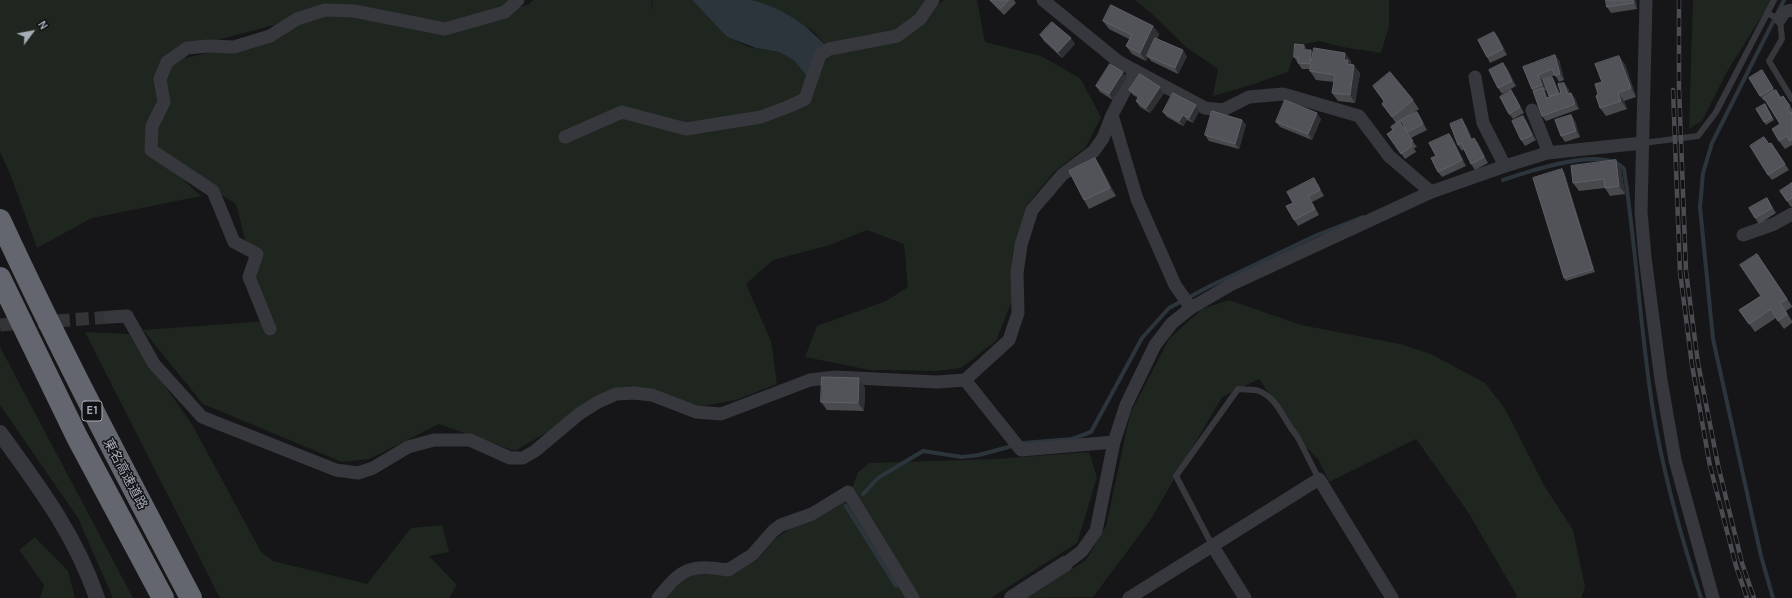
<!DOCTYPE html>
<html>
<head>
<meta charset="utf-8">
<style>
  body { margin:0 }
  #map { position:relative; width:1792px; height:598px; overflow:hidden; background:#161618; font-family:Karla,sans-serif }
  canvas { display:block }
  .north { position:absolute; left:12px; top:12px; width:40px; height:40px; -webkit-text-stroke:3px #111113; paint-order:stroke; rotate:58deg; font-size:11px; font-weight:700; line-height:16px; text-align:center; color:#a8adb8 }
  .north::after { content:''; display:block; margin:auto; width:14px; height:18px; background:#a8adb8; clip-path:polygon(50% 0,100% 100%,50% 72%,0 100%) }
</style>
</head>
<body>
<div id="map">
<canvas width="1792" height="598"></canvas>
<div class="north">N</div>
</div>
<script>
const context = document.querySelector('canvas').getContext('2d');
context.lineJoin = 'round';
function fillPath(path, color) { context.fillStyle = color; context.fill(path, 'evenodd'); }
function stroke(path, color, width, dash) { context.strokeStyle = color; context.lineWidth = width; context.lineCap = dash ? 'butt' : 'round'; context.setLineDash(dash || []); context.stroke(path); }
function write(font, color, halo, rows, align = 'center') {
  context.font = font + ' Karla,"Noto Sans JP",sans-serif'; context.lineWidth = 3; context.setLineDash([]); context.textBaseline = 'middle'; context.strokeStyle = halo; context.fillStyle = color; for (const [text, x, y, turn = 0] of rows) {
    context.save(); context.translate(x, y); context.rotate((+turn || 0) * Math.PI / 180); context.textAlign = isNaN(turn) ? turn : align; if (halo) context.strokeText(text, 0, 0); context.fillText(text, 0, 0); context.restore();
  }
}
const green = new Path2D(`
  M0 0H518L506 12 529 4 533 0H651L654 13 652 0H692L727 37 749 47 779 52 795 60 811 80 829 49 812 30 747 0H933L920 19 944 0H977L985 42 1041 56 1080 78 1101 117 1086 147 1054 172 1026 206 1013 252 1012 265 1013 298 996 341 961 368 937 371 870 370 805 357 817 326 886 301 908 287 904 244 867 230 830 245 773 260 746 284 771 341 777 384 736 400 696 407 645 388 621 387 586 403 556 427 515 451 439 424 369 459 342 462 203 404 143 330 267 321 263 309 236 204 153 152 201 196 92 218 37 248 11 176 0 152ZM297 19 234 47 181 59 187 48Z
  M1135 0H1389V26L1381 53 1342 47 1319 41 1297 46 1288 72 1251 85 1213 96 1218 69 1186 47 1152 14Z
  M1693 0H1772L1728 70 1702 121 1689 129Z
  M1229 300 1301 325 1400 344 1431 354 1485 383 1505 409 1545 487 1573 530 1585 587 1581 598H1514L1517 596 1468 512 1416 439 1329 482 1318 459 1303 444 1259 379 1222 397 1149 522 1093 597 1027 598 1086 560 1106 526 1130 414 1169 339 1202 309Z
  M85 332 129 334 193 426 261 552 273 561 367 584 411 528 442 525 449 552 429 556 457 585 449 598H220Z
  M0 347 133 598H113L78 518 0 405Z
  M1089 452 1097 477 1077 543 991 598H667L673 586 693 575 730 574 756 561 775 539 796 524 850 493 858 472 870 463 996 459Z
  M35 537 68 571 75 598H40L44 585 19 550Z`);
const water = new Path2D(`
  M692 0C708 0 734 0 750 0 779 6 805 23 825 45L811 81 794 60 779 52 756 48 727 37Z`);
const stream = new Path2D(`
  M1503 180C1529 171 1604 145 1624 169 1636 247 1640 326 1652 404 1662 470 1680 534 1701 598
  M863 494 878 478 923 451 962 457 979 455 1023 443 1072 439 1091 432 1142 338 1169 308 1210 286 1317 235 1363 217
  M846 506 896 586
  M1773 598 1761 556 1713 339 1700 207 1703 173 1712 143 1784 0`);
const minorTunnel = new Path2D(`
  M0 325 110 317`);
const service = new Path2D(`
  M1768 14 1780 19 1782 39 1769 61 1792 99
  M1643 143 1698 136 1716 112 1774 0
  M1212 545 1176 476 1238 389C1244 390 1253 389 1259 391 1279 399 1284 422 1297 436L1319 479`);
const minor = new Path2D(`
  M1043 0 1119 62 1205 108 1223 110 1249 97 1283 94 1359 116 1389 156 1431 192
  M1646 0 1641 212 1645 257 1661 380 1675 460 1713 598
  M1780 19 1784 12 1792 10
  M1135 71 1112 115 1137 199 1175 285 1191 308
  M1475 77 1483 123 1505 166
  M1532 110 1549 153
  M565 137 622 112 686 129 761 117 790 106 805 99 820 55 829 49 897 36 920 19 933 0
  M1743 235 1774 224 1792 214
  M110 317 127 316 154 364 202 417 336 470 358 473 373 468 408 447 434 440H470L510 458H523L535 451 579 414 598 402 616 394 634 393 652 395 696 412 721 414 810 380 835 377 937 382 965 380 1021 450 1114 442
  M270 329 249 277 257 254 234 242 213 191 151 150 152 126 164 102 160 79 167 62 187 48 209 46 234 47 270 36 297 19 325 10 354 11 445 29 505 12 518 0
  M965 380 1009 340 1018 313 1017 273 1021 245 1032 210 1062 175 1094 151 1103 138 1112 115
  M1212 545 1245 598
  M1065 564 1082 551 1096 531 1114 442 1126 405 1155 345 1172 323 1191 308 1232 284 1431 192 1505 166 1547 153 1642 143
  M658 598C682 568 690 564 728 570L752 555 773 531 781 525 812 514 848 492 913 598
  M1129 598 1319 479 1392 598`);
const tertiary = new Path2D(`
  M0 433C39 487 75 534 97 598
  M1012 598 1065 564`);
const motorway = new Path2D(`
  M0 220C59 348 125 473 191 598
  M0 278 77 437 163 598`);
const rail = new Path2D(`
  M1679 0V88L1686 271 1698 363 1718 465 1742 563 1754 598
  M1673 90 1680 272 1692 365 1710 466 1736 566 1747 598`);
const wall = new Path2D(`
  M989 0H1014L1016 3 1004 15Z
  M1606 0H1636L1637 9 1611 13 1607 7Z
  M1103 21 1153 26 1159 34 1157 39 1187 56 1178 74 1151 61 1148 57 1146 61 1132 54 1126 46 1129 39 1109 29Z
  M1494 32 1498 37 1507 55 1490 63 1487 57Z
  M1040 35 1075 44 1062 58 1044 41Z
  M1307 50H1311L1313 54 1351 61V65L1360 73 1355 103 1338 101 1332 93 1334 82 1316 80 1310 71 1311 69H1302L1294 57Z
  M1559 60 1564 80 1559 82 1555 75 1542 80 1546 90 1545 91 1548 98 1550 97 1549 96 1552 77 1554 80 1560 93 1568 88 1570 93 1575 98 1579 109 1546 121 1542 116 1533 91 1532 89 1523 67Z
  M1625 64 1636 97 1624 101 1627 109 1606 116 1600 108 1602 82Z
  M1507 68 1516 86 1502 94 1498 88Z
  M1762 70 1775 91 1776 90 1781 97 1783 96 1792 109V145L1785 149 1779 141 1780 124 1765 100 1764 101 1760 96Z
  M1127 78 1113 100 1100 92 1096 86Z
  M1373 86 1413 100 1419 109 1409 116 1417 112 1421 118 1427 130 1411 138 1407 132 1402 122 1400 124 1417 147 1414 148 1416 152 1405 159 1387 134 1393 130 1396 123 1382 104 1384 102Z
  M1160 87 1164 93 1150 113 1140 107 1136 101 1138 98 1133 95 1129 90Z
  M1515 96 1524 113 1513 119 1509 114Z
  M1765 104 1774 120 1766 125 1764 122Z
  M1196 105 1199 111 1193 123 1187 120 1183 126 1167 117 1163 112Z
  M1571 115 1575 121 1580 137 1565 142 1561 136Z
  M1321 119 1312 140 1280 127 1276 122Z
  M1242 120 1246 125 1239 149 1209 141 1205 135Z
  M1527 122 1536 140 1525 146 1521 140Z
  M1466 125 1472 139 1474 138 1478 143 1488 163 1475 170 1471 164 1464 149 1462 151 1458 145Z
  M1449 134 1453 139 1466 166 1442 177 1438 172 1436 156Z
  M1771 143 1789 170 1772 180 1768 175 1769 144Z
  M1616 160 1621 169 1625 194 1610 196 1605 188 1579 191 1573 183Z
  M1101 167 1116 196 1089 209 1084 200Z
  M1564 172 1595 272 1566 281 1564 278Z
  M1792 183V206L1791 207 1780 191Z
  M1318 184 1324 196 1312 202 1319 215 1298 226 1294 220 1293 203Z
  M1767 198 1776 213 1759 224 1755 218Z
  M1757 254 1792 306V307L1786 311 1792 321V323L1784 329 1776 318 1755 332 1739 310 1761 296Z
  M865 387 864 411 827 410 821 402Z`);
const shadedWall = new Path2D(`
  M1633 0H1636L1637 9 1634 3Z
  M1153 26 1159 34 1148 56H1147L1148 57 1146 61 1140 53Z
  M1494 32 1498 37 1507 55 1503 49Z
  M1071 38 1075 44 1062 58 1058 52Z
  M1304 45 1308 50H1304Z
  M1183 50 1187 56 1178 74 1175 68Z
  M1311 50 1314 55V69L1310 64Z
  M1345 53 1351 61 1350 64 1353 68 1354 65 1360 73 1355 103 1350 95 1344 60Z
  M1555 55 1559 60 1564 80 1560 74Z
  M1619 56 1625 64 1636 97 1631 88Z
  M1503 63 1507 68 1516 86 1512 81Z
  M1123 72 1127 78 1113 100 1109 94Z
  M1538 75 1542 80 1546 90 1542 85Z
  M1552 77 1554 80 1560 95 1558 93Z
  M1564 83 1568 88 1572 99 1568 94Z
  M1160 87 1164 93 1150 113 1146 108Z
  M1543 88 1546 93 1550 104 1546 98Z
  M1511 90 1515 96 1524 113 1520 107Z
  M1571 93 1575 98 1579 109 1575 104Z
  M1618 93 1624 101 1627 109 1621 101Z
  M1196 105 1199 111 1193 123 1189 118Z
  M1417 112 1421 118 1427 130 1423 124Z
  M1317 113 1321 119 1312 140 1308 134Z
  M1183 115 1187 120 1183 126 1179 121Z
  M1571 115 1575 121 1580 137 1576 131Z
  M1523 116 1527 122 1536 140 1532 135Z
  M1462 119 1466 125 1475 145 1471 140Z
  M1242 120 1246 125 1239 149 1235 144Z
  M1449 134 1453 139 1466 166 1462 160Z
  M1474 138 1478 143 1488 163 1484 157Z
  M1095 158 1101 167 1116 196 1110 188Z
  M1616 160 1621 169 1625 194 1619 186Z
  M1562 169 1564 172 1595 272 1593 269Z
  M1314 178 1318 184 1324 196 1320 190Z
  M1308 196 1312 202 1319 215 1315 209Z
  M859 378 865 387 864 411 858 403Z`);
const building = new Path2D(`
  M991 0H1009L1000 9Z
  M1606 0H1633L1634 3 1607 7Z
  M1111 5 1153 26 1140 53 1126 46 1132 35 1103 21Z
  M1052 22 1071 38 1058 52 1040 35Z
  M1494 32 1503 49 1487 57 1478 40Z
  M1155 38 1183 50 1175 68 1147 56Z
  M1295 44 1304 45V50H1311L1310 64 1298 63V57H1294Z
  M1314 48 1345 53 1344 60H1348L1347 64 1354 65 1350 95 1332 93 1335 75 1310 71Z
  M1555 55 1560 74 1555 76 1552 69 1538 75 1542 85 1532 89 1523 67Z
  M1619 56 1631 88 1618 93 1621 101 1600 108 1596 96 1598 94 1595 84 1602 82 1595 64Z
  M1503 63 1512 81 1498 88 1489 70Z
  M1110 64 1123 72 1109 94 1096 86Z
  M1762 70 1773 88 1760 96 1749 78Z
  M1390 72 1413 100 1392 117 1382 104 1384 101 1373 86Z
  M1140 74 1160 87 1146 108 1136 101 1139 96 1129 90Z
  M1552 77 1558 93 1549 96 1543 80Z
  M1564 83 1568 94 1571 93 1575 104 1542 116 1533 91 1543 88 1546 98 1561 93 1558 84Z
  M1511 90 1520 107 1509 114 1500 97Z
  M1776 90 1780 98 1783 96 1790 106 1787 108 1790 113 1792 112V139L1790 141 1787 136 1779 141 1772 129 1780 124 1764 98Z
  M1173 93 1196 105 1189 118 1183 115 1179 121 1163 112Z
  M1285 100 1317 113 1308 134 1276 122Z
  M1765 104 1772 118 1764 122 1756 109Z
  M1212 111 1242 120 1235 144 1205 135Z
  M1417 112 1423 124 1407 132 1401 120Z
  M1571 115 1576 131 1561 136 1555 120Z
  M1523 116 1532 135 1521 140 1512 121Z
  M1462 119 1471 140 1474 138 1484 157 1471 164 1461 143 1458 145 1450 124Z
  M1399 121 1413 141 1410 143 1412 146 1401 154 1387 134 1393 130 1391 127Z
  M1449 134 1462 160 1438 172 1431 158 1436 156 1429 143Z
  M1764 137 1769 144 1771 143 1785 164 1768 175 1750 146Z
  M1095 158 1110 188 1084 200 1069 171Z
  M1616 160 1619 186 1605 188 1604 179 1573 183 1571 166Z
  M1562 169 1593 269 1564 278 1533 178Z
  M1314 178 1320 190 1308 196 1315 209 1294 220 1286 206 1293 203 1287 192Z
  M1792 183V198L1787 201 1780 191Z
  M1767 198 1772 208 1755 218 1749 208Z
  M1757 254 1787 299 1780 303 1787 314 1778 321 1771 309 1749 324 1739 310 1761 296 1740 265Z
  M822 377 859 378 858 403 821 402Z`);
const shields = [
  [92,411,20]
];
const shieldNames = [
  ["E1",92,411]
];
const streetNames = [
  ["東名高速道路",125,474,62]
];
fillPath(green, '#1e261f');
fillPath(water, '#2c353c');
stroke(stream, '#2c353c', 4);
stroke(minorTunnel, '#333438', 13, [13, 6]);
stroke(service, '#37383d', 6);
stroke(minor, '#37383d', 13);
stroke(tertiary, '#37383d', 16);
stroke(motorway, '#63666e', 22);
stroke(rail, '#4a4c52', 4.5);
stroke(rail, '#111113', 3, [9]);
fillPath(wall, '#47494d');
fillPath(shadedWall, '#2f3033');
fillPath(building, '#525359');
stroke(building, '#5f6168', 1);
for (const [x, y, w] of shields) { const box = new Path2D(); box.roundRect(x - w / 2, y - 10, w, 20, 3); context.fillStyle = '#111113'; context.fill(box); stroke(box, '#a8adb8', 1); }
write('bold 12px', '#a8adb8', null, shieldNames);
write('13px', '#a8adb8', '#111113', streetNames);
</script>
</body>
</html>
